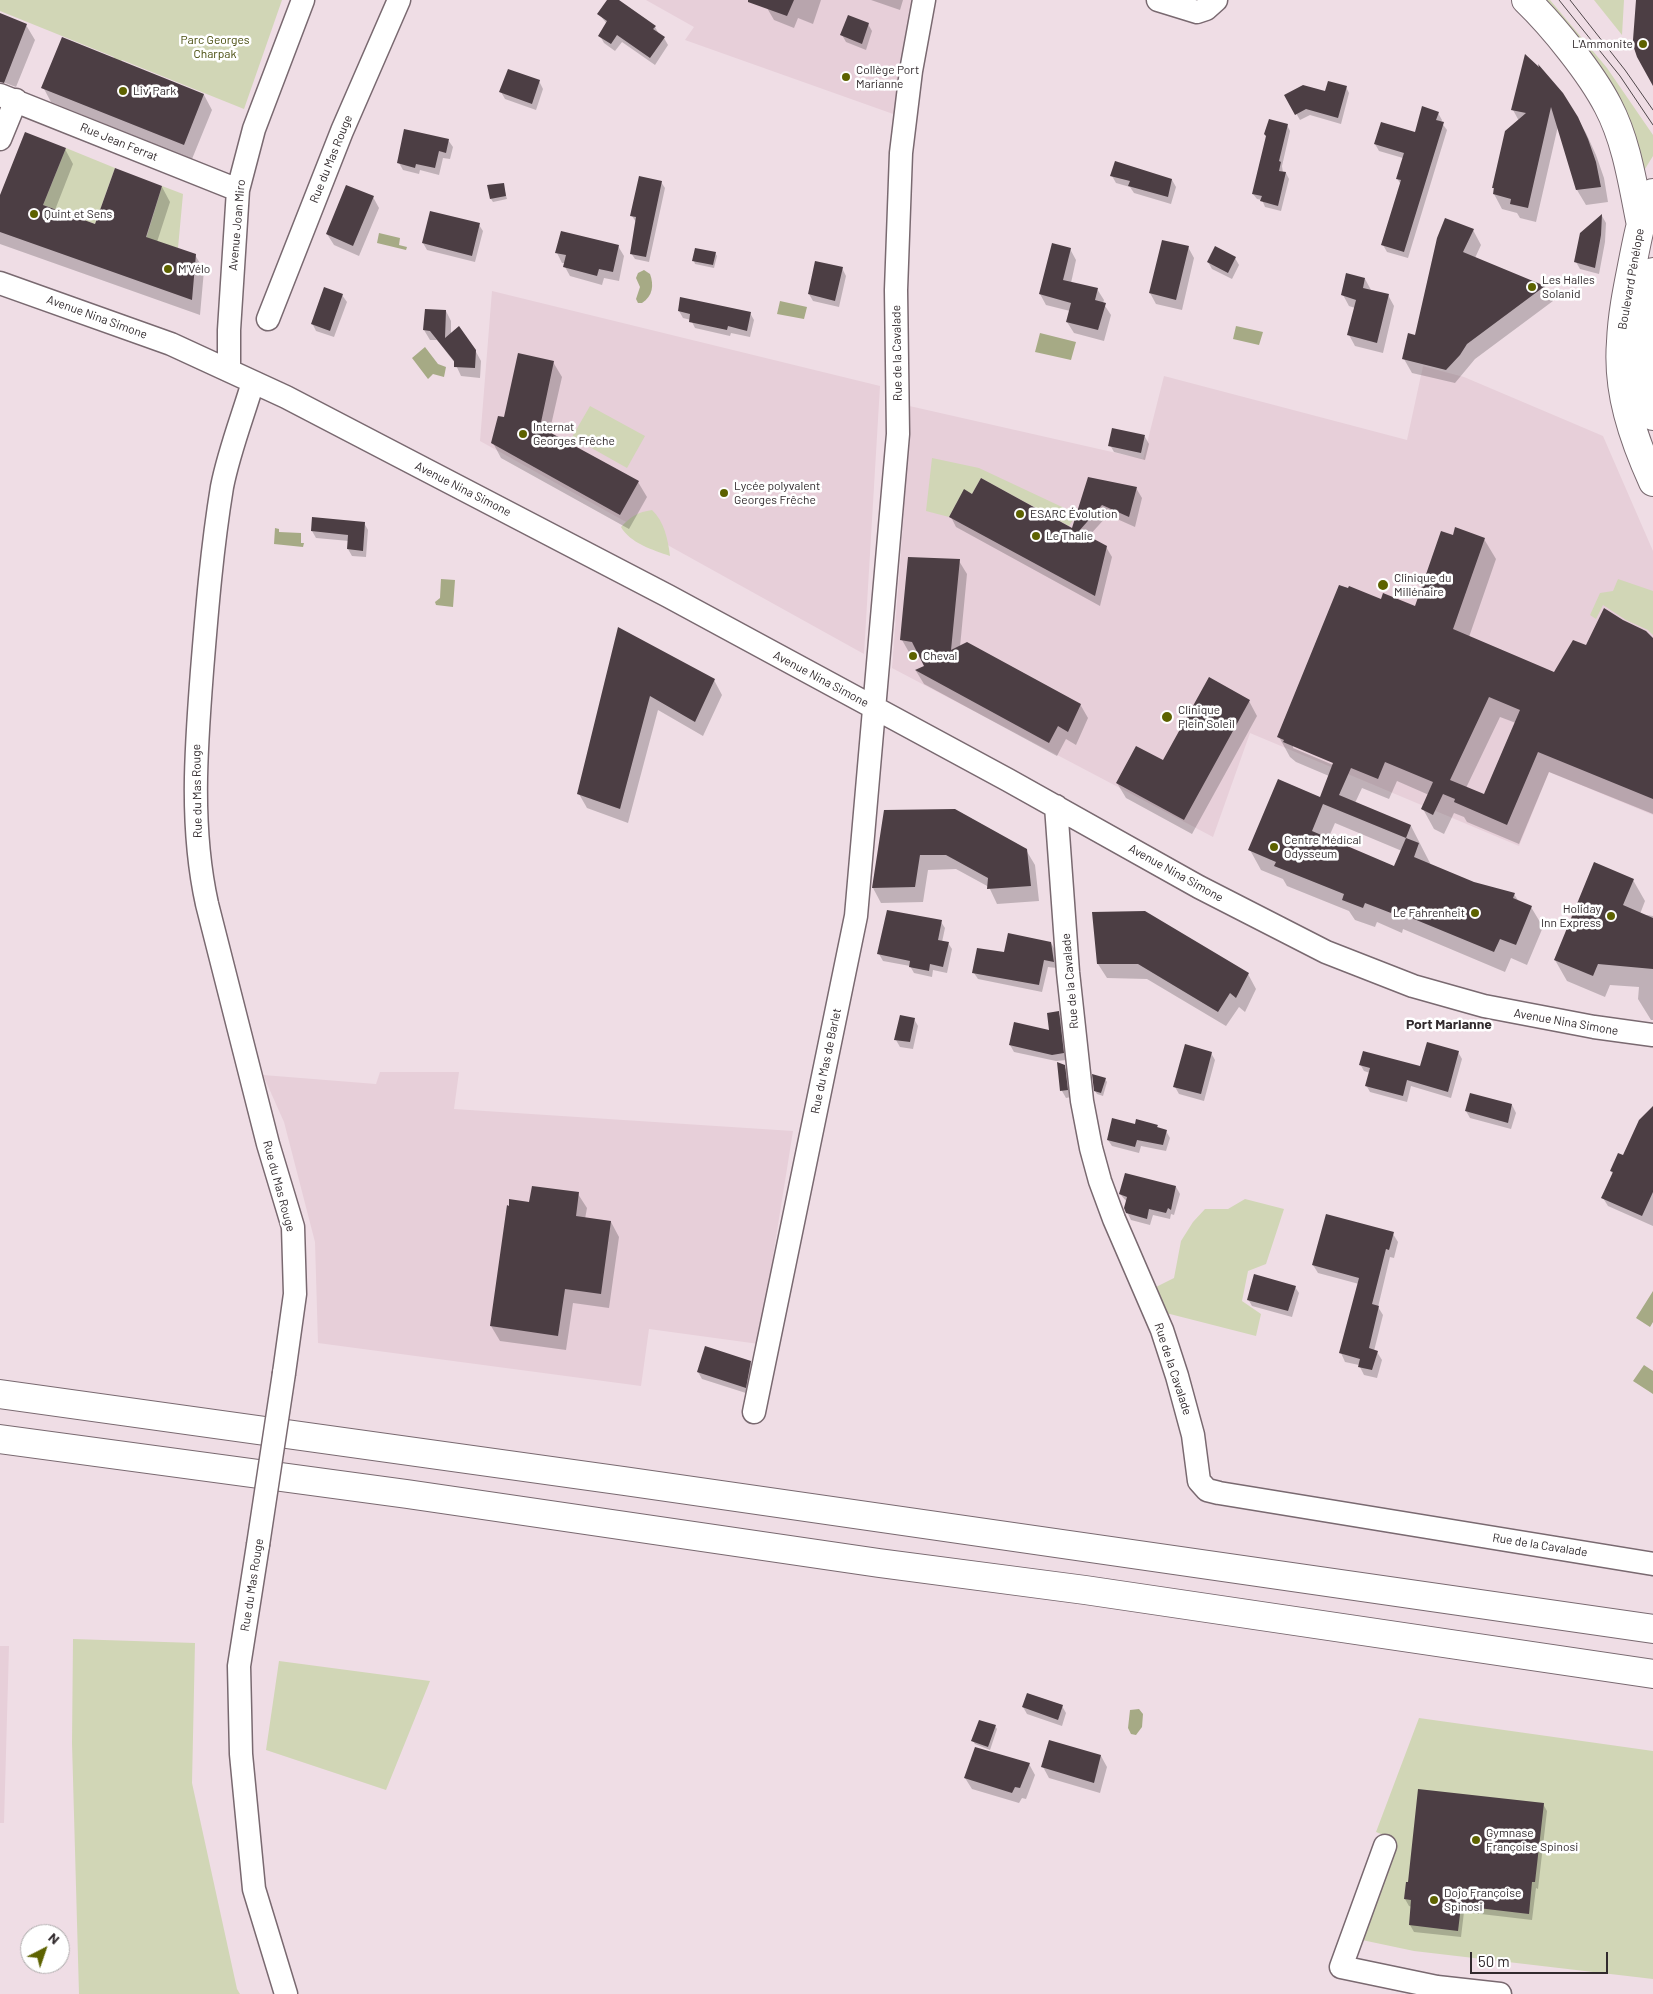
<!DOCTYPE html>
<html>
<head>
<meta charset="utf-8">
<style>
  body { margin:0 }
  #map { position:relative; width:1653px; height:1994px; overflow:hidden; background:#efdde5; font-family:Barlow,sans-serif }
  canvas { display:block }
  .north { position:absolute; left:20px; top:1924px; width:50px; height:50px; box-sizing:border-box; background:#fff; border:1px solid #adaaab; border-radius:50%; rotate:41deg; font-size:14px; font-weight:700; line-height:20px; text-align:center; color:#312a2d }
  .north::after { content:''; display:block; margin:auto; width:18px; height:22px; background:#5d6200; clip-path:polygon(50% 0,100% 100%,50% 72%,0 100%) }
  .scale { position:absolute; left:1470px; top:1952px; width:138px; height:22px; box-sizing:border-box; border:2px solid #312a2d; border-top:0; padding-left:6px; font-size:15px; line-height:18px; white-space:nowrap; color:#312a2d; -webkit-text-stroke:4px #fff; paint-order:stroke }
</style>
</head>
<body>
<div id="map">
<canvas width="1653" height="1994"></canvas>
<div class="north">N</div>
<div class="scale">50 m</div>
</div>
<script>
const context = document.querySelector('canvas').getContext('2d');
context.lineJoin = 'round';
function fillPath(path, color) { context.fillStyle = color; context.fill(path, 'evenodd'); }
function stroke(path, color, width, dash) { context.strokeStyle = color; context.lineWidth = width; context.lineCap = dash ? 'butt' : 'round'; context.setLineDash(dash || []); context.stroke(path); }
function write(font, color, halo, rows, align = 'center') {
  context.font = font + ' Barlow,sans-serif'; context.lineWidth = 5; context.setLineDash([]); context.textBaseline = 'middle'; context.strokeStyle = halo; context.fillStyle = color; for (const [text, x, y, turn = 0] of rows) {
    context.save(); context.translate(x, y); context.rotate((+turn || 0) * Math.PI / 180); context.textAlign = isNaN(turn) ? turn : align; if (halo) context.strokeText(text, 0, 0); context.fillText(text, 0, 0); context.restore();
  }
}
const built = new Path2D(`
  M646 0H915L896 115 685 40 694 27Z
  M492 291 880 386 864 654 480 441Z
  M1423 366 1464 377 1603 436 1653 551V815L1549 772 1519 846 1250 733 1213 837 892 668 904 511 905 405 1143 459 1164 376 1407 440Z
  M380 1072H459L454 1109 793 1131 759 1344 649 1329 641 1386 318 1343 315 1242 284 1122 263 1075 376 1084Z
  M0 1646H9L4 1823H0Z`);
const green = new Path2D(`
  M0 0H282L244 109 122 60 98 95 114 57 0 11Z
  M1536 0H1550L1607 68 1653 135V156L1640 177Z
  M1594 0H1624L1622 35Z
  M66 148 115 168 95 224 43 205Z
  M162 186 183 194 178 248 145 242Z
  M590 406 645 436 627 468 572 437Z
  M932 458 979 468 1077 514 1069 526 981 478 972 494 964 490 949 517 926 511Z
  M652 510C664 521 668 539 670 556 653 550 630 543 621 527 630 517 638 512 652 510Z
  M1618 579 1653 591V635L1648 630 1626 620 1603 605 1596 619 1590 615 1600 593 1613 591Z
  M1245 1199 1284 1209 1266 1264 1248 1271 1242 1301 1261 1314 1256 1336 1166 1313 1156 1287 1174 1278 1181 1241 1193 1222 1205 1209H1228Z
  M73 1639 195 1643 192 1783 237 1989 240 1994H79L72 1743Z
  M279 1661 430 1681 386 1790 266 1750Z
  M1419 1718 1653 1751V1979L1414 1951 1362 1940 1396 1840 1376 1832Z`);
const water = new Path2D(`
  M379 233 400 238 399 245 407 247 406 250 377 243Z
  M644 270 650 274C654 285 653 296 642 303H638L636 299 640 287 636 278 638 273Z
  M780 301 807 307 804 319 777 314Z
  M1236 326 1263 332 1259 345 1233 339Z
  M1040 333 1076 342 1071 360 1035 352Z
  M425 347 438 364 446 367 444 377 433 374 428 379 412 358Z
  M275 528 279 529V532L301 533V543H304L303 547 274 544Z
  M441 579 455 580 453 607 436 605 435 602 440 598Z
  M1653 1291V1322L1650 1327 1636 1318Z
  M1644 1365 1653 1371V1394L1633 1381Z
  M1139 1709 1143 1714 1142 1727 1136 1735 1131 1734 1128 1728 1130 1710Z`);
const shadow = new Path2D(`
  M608 0H617L655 27 659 34 664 38 668 45 655 65 622 42 615 51 604 43 600 36 607 24 599 14Z
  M757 0H821L813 24 798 18 794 28 774 20 767 8Z
  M871 0H903L900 10Z
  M0 14 26 25 35 40 16 87 0 81Z
  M868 24 872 31 866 50 846 42 842 35Z
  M63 39 204 95 212 110 192 159 51 102 43 87Z
  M1525 57 1577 118 1586 133 1596 155 1604 178 1608 202 1586 205 1577 190 1558 126 1536 222 1520 218 1517 213 1502 209 1494 194 1493 187 1519 121 1513 110Z
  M539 81 543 89 536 110 505 99 501 92Z
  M1346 87 1349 93 1341 124 1310 115 1300 120 1286 96 1326 93Z
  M1438 113 1442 120 1441 122 1447 130 1408 258 1387 252 1383 245 1401 185 1397 178 1403 158 1379 151 1375 144 1416 134Z
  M1287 125 1290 131 1282 166 1283 173H1286L1289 179 1281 211 1265 207 1262 200 1257 199 1253 194Z
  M448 140 453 147 450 159 443 158 439 175 420 170 419 174 403 170 399 163Z
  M65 149 73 164 55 210 95 226 162 187 170 202 157 242 195 255 204 270 200 315 0 244V199Z
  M1112 176 1172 180 1176 187 1171 204 1134 193 1130 187 1116 183Z
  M661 182 665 188 649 262 635 259 631 253 636 222 632 216Z
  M503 184 507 199 493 202 491 199Z
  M373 197 379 208 359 256 334 245 327 234Z
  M1602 216 1606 223 1605 242 1599 274 1580 269 1576 262 1581 233Z
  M479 225 483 231 475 262 427 250 423 243Z
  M1473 230 1481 245 1475 258 1545 287 1553 301 1475 359 1455 383 1412 373 1404 359Z
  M618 246 624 256 619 281 604 278 602 285 570 276 565 267V263H562L557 253Z
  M1188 247 1194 258 1182 310 1156 304 1150 293Z
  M1070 249 1076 260 1071 283 1097 289 1104 300 1103 303 1111 315 1104 341 1074 333 1067 322 1070 311 1046 305 1040 294Z
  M715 253 717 256 714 268 695 264 694 261Z
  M1235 258 1239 265 1232 279 1212 269 1208 262Z
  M842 268 846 276 839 307 813 301 809 294Z
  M1365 279 1371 290 1388 295 1394 306 1383 353 1355 346 1349 335 1355 308 1349 306 1343 295Z
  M342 295 347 302 334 337 316 331 312 323Z
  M446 311 451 321V334L475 350 481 361 480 378 461 376 455 363 437 340H430L424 330Z
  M679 311 750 313 754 320 750 337 731 333 730 336 695 328 691 320 683 318Z
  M553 362 562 377 549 434 638 482 647 497 629 529 501 458 493 443 505 418Z
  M1145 437 1149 444 1145 460 1114 452 1110 445Z
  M1089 479 1136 488 1142 498 1135 527 1108 515 1088 537 1106 547 1112 557 1100 606 956 527 951 517 973 495 1073 529Z
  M313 518 364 523 368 530 366 557 352 556 348 549 349 541 316 538 312 531Z
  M1453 536 1484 539 1496 559 1469 637 1554 673 1587 646 1653 640V814L1549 772 1519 844 1467 822 1464 817 1454 813 1444 834 1434 829 1423 809 1429 795 1397 781 1389 799 1362 788 1355 803 1411 826 1431 865 1474 883 1514 894 1519 902 1531 907 1543 927 1527 965 1511 958 1505 972 1403 929 1402 933 1377 922 1375 927 1355 920 1349 911 1287 886 1283 879 1261 870 1250 850 1321 798 1329 776 1296 762 1290 757 1279 737 1381 601 1416 608ZM1500 717 1516 723 1485 796 1466 788ZM1293 745 1339 764 1338 767 1293 748ZM1335 823 1402 851 1395 867 1328 839Z
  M959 561 967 574 960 647 1080 704 1088 718 1076 745 1066 739 1057 756 924 684 916 671 926 666 920 655 910 654 902 640Z
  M619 628 714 680 722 695 703 736 658 710 628 823 587 808 579 794Z
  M1249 701 1257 716 1192 834 1126 798 1117 783 1164 762Z
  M885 811 1026 850 1035 865 1039 901 997 904 989 887 956 869 928 870 923 902 881 903 873 888Z
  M1633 880 1645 901 1640 914 1653 916V1020H1651L1638 999 1639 987 1610 985 1605 997 1567 981 1555 960Z
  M1093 913 1248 974 1256 989 1245 1012 1239 1007 1226 1026 1147 979 1107 978 1098 964Z
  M941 922 945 928 942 942 948 943 952 949 947 973 933 970 932 977 914 973 910 966 883 961 879 954Z
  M1051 943 1055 950 1057 968 1048 967 1042 992 978 979 974 973 1005 953Z
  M1058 1013 1062 1020 1067 1060 1056 1061 1014 1052 1010 1045 1050 1032Z
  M914 1019 918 1026 913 1049 900 1047 896 1040Z
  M1458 1052 1462 1059 1451 1098 1411 1086 1407 1102 1370 1092 1366 1085 1370 1073 1364 1071 1360 1064 1421 1067Z
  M1211 1053 1215 1060 1204 1101 1179 1094 1175 1087Z
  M1058 1064 1064 1066 1068 1073 1071 1097 1066 1098 1062 1091Z
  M1105 1079 1107 1082 1103 1096 1097 1094 1095 1091Z
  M1512 1105 1516 1113 1511 1129 1470 1118 1466 1111Z
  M1653 1108V1226L1608 1206 1603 1198 1613 1175 1611 1171 1624 1157Z
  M1136 1125 1157 1126 1158 1129 1166 1131 1170 1138 1166 1151 1141 1146 1139 1153 1112 1146 1108 1140Z
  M1176 1187 1180 1194 1174 1215 1171 1214 1170 1219 1153 1215 1150 1225 1131 1220 1127 1212V1202L1120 1194Z
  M578 1194 587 1208 585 1219 611 1222 619 1237 609 1308 573 1303 566 1350 500 1341 491 1326 530 1203Z
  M1393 1234 1398 1242 1394 1258 1390 1257 1378 1307 1383 1315 1374 1351 1377 1352 1382 1360 1377 1378 1364 1375 1359 1365 1345 1362 1341 1353 1359 1284 1318 1273 1313 1265Z
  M1295 1287 1299 1293 1292 1317 1252 1306 1248 1299Z
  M750 1362 754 1369 749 1394 702 1379 698 1372Z
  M1062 1706 1066 1713 1062 1726 1027 1714 1023 1707Z
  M995 1726 997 1729 990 1750 975 1744 973 1741Z
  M1101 1756 1107 1767 1100 1793 1049 1778 1043 1767Z
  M1029 1764 1035 1775 1026 1799 1022 1798 1019 1803 972 1789 965 1778Z
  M1543 1804 1547 1811 1538 1889 1536 1888 1532 1920 1464 1912 1461 1937 1414 1932 1410 1925 1412 1907 1409 1906 1405 1899 1407 1883Z`);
const building = new Path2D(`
  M607 0H619L656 26 653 29 665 37 650 58 617 35 611 44 598 36 607 21 597 14Z
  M748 0H794L787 16 748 2Z
  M1636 0H1653V86L1637 57 1634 48 1633 40Z
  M0 13 27 24 4 83 0 82Z
  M848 15 869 23 862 44 840 35Z
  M62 37 204 94 184 145 41 88Z
  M1525 54 1539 67 1538 64 1563 93 1578 117 1588 139 1596 162 1601 187 1576 190 1551 107 1528 208 1510 204 1511 199 1493 194 1494 188H1492L1505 131 1526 113 1511 110Z
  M508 69 540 80 532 104 499 92Z
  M1328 81 1347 86 1338 118 1306 109 1295 115 1284 95 1303 85 1325 91Z
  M1422 106 1439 112 1436 120 1444 122 1404 252 1381 245 1401 180 1396 179 1404 153 1374 144 1381 122 1415 132Z
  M1269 119 1288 124 1279 161 1281 162 1279 171 1286 172 1278 206 1260 201 1262 196 1252 194 1266 136 1264 134Z
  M404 129 449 139 446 153 439 151 435 168 416 164 415 168 397 163Z
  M25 132 66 148 43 205 95 224 115 168 162 186 146 237 196 254 192 300 0 232V195Z
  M1115 161 1172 179 1168 197 1128 186 1130 181 1110 176Z
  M639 176 662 181 646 257 630 254 636 217 630 216Z
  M504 183 506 196 490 199 487 185Z
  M346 185 374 196 353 246 326 234Z
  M430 211 480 223 472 256 422 243Z
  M1602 214 1601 235 1595 268 1574 262 1580 233Z
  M1445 218 1474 229 1463 252 1545 286 1467 344 1460 355 1446 370 1402 359 1408 333 1415 335 1437 238Z
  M561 231 619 245 613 272 599 269 597 276 563 267 566 255 555 253Z
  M1162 240 1189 246 1176 300 1149 293Z
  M1052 243 1071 248 1063 280 1098 288 1095 300 1106 303 1098 330 1066 322 1071 303 1039 294Z
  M1215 246 1236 257 1228 273 1207 262Z
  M695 248 716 252 713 265 692 261Z
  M815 261 843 267 835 301 808 294Z
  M1346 273 1365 278 1363 288 1389 294 1377 343 1347 335 1356 300 1341 295Z
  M324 287 343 294 330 331 311 324Z
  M680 297 751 312 747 331 728 326 727 330 689 322 690 314 678 311Z
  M425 309 446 310 445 338 459 326 476 350 475 368 454 367V361L430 331 423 330Z
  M518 353 554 361 540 427 639 481 620 515 491 443 498 416 504 417Z
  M1112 428 1145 435 1141 453 1108 446Z
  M1088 477 1137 487 1129 517 1102 505 1079 531 1107 546 1095 596 949 517 964 489 972 494 981 478 1072 528Z
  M312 517 365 522 363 551 347 549 348 535 311 531Z
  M1455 527 1485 538 1453 629 1554 672 1573 640 1586 645 1604 608 1623 620 1646 631 1653 638V799L1538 752 1507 825 1454 802 1455 799 1443 794 1433 815 1421 809 1433 782 1385 762 1378 779 1351 768 1339 795 1411 825 1406 838 1323 804 1312 831 1394 866 1406 838 1419 843 1414 857 1474 882 1515 893 1513 898 1532 906 1516 945 1500 939 1494 952 1392 910 1391 913 1365 903 1363 908 1342 900 1344 894 1274 866 1276 862 1248 850 1278 779 1320 797 1333 763 1283 742 1284 740 1277 737 1339 585 1348 588 1349 586 1381 599 1383 593 1415 606 1441 531 1453 535ZM1489 697 1520 710 1484 794 1450 780Z
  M908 557 960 559 951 650 967 642 1081 704 1068 732 1058 726 1049 743 915 670 924 666 912 642 900 640Z
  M618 627 715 679 695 722 650 696 620 809 577 794Z
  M1209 677 1250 700 1184 820 1116 783 1136 746 1163 760Z
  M955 809 1027 849 1031 886 987 889 988 878 946 855H920L915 887 872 888 884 810Z
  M1594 862 1634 879 1623 905 1653 918V969L1598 964 1593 976 1554 960Z
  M887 910 942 920 938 940 949 942 943 967 930 964 929 971 909 967 910 961 877 954Z
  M1145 911 1249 973 1236 998 1230 993 1218 1012 1138 964H1097L1092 912Z
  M1008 933 1051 942 1054 962 1044 960 1039 985 972 973 977 948 1004 952Z
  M1059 1011 1064 1053 1052 1055 1009 1045 1014 1022 1049 1030 1047 1013Z
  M900 1015 915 1018 910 1042 894 1040Z
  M1427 1042 1459 1051 1448 1092 1407 1080 1403 1096 1365 1086 1370 1068 1359 1065 1363 1051 1420 1066Z
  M1185 1044 1212 1052 1201 1094 1173 1087Z
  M1057 1062 1065 1065 1068 1090 1060 1091Z
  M1092 1074 1106 1078 1101 1093 1094 1091Z
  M1470 1093 1512 1104 1508 1123 1465 1111Z
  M1653 1106V1192L1642 1216 1601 1198 1613 1172 1610 1171 1618 1153 1623 1155 1639 1120Z
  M1112 1118 1135 1124 1136 1119 1158 1125 1157 1127 1167 1130 1163 1145 1137 1140 1135 1147 1107 1140Z
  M1125 1173 1176 1186 1171 1210 1168 1208 1166 1213 1149 1209 1147 1219 1126 1213 1124 1208 1127 1197 1119 1194Z
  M532 1186 579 1192 576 1216 611 1221 601 1294 565 1289 558 1336 490 1326 507 1205 509 1206V1199L529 1202Z
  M1326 1214 1394 1232 1389 1250 1386 1249 1372 1304 1379 1306 1369 1348 1378 1351 1372 1370 1358 1367 1360 1359 1339 1353 1359 1278 1312 1265Z
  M1254 1274 1296 1286 1288 1311 1247 1300Z
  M705 1346 751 1361 746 1388 697 1372Z
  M1027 1693 1063 1705 1058 1720 1022 1707Z
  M979 1720 996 1725 988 1747 971 1741Z
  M1049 1740 1101 1755 1094 1783 1041 1767Z
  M975 1747 1030 1763 1020 1788 1015 1787 1012 1793 964 1778Z
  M1418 1789 1544 1803 1535 1882H1532L1529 1914 1461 1906 1458 1931 1409 1925 1411 1900 1404 1899 1406 1882H1408Z`);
const minor = new Path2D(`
  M1158 0 1197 12 1206 9 1216 0
  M0 95 238 190
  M0 139 16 100
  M0 283 171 344 286 397 668 596 1008 780 1199 887 1326 952 1413 986 1484 1006 1594 1027 1653 1035
  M268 319 342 131 399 0
  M229 370V330L238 190 254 129 303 0
  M253 382C243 416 229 451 222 487 212 548 207 609 202 671 196 749 190 827 207 904L268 1144 293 1227 295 1294 284 1373
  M1056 806 1068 972 1082 1101 1091 1148 1100 1181 1114 1219 1162 1330 1177 1376 1193 1435 1199 1481 1207 1490 1219 1493 1653 1564
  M754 1412 856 916 898 434 896 290 901 153 911 71 924 0
  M258 1545 239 1666 241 1754 254 1889 286 1994
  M1385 1846 1341 1967 1437 1987 1500 1994`);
const major = new Path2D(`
  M1526 0C1553 26 1591 73 1608 106 1627 142 1633 186 1641 225
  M1653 193C1641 215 1637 241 1632 266 1627 291 1622 316 1621 342 1617 391 1633 438 1653 482
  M1653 272 1642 342 1645 385 1653 416`);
const highway = new Path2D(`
  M0 1394 624 1481 1653 1629
  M0 1439 407 1494 879 1563 1085 1590 1653 1674`);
const tram = new Path2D(`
  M1559 0 1620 76 1653 125
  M1570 0 1625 70 1653 110`);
const minorBridge = new Path2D(`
  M258 1545 284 1373`);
const markers = [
  [1643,44,5,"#5d6200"],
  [846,77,5,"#5d6200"],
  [123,91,5,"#5d6200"],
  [34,214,5,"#5d6200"],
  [168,269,5,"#5d6200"],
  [1532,287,5,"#5d6200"],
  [523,434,5,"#5d6200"],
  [724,493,5,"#5d6200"],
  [1020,514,5,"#5d6200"],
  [1036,536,5,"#5d6200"],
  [1383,585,6,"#5d6200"],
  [913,656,5,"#5d6200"],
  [1167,717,6,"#5d6200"],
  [1274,847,5,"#5d6200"],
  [1475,913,5,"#5d6200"],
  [1611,916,5,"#5d6200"],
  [1476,1840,5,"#5d6200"],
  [1434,1900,5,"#5d6200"]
];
const parkNames = [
  ["Parc Georges",215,40],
  ["Charpak",215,54]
];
const poiNames = [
  ["L'Ammonite",1633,44,"right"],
  ["Collège Port",856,70],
  ["Marianne",856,84],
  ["Liv' Park",133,91],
  ["Quint et Sens",44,214],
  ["M'Vélo",178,269],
  ["Les Halles",1542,280],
  ["Solanid",1542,294],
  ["Internat",533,427],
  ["Georges Frêche",533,441],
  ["Lycée polyvalent",734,486],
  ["Georges Frêche",734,500],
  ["ESARC Évolution",1030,514],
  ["Le Thalie",1046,536],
  ["Clinique du",1394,578],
  ["Millénaire",1394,592],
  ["Cheval",923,656],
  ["Clinique",1178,710],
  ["Plein Soleil",1178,724],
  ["Centre Médical",1284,840],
  ["Odysseum",1284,854],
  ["Holiday",1601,909,"right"],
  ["Inn Express",1601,923,"right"],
  ["Le Fahrenheit",1465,913,"right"],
  ["Gymnase",1486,1833],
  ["Françoise Spinosi",1486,1847],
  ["Dojo Françoise",1444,1893],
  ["Spinosi",1444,1907]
];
const streetNames = [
  ["Rue Jean Ferrat",119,142,22],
  ["Rue du Mas Rouge",331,159,-68],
  ["Avenue Joan Miro",237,225,-85],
  ["Boulevard Pénélope",1631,279,-80],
  ["Avenue Nina Simone",97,317,20],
  ["Rue de la Cavalade",897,353,-91],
  ["Avenue Nina Simone",463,489,27],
  ["Avenue Nina Simone",821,679,28],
  ["Rue du Mas Rouge",197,791,-91],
  ["Avenue Nina Simone",1176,873,29],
  ["Rue de la Cavalade",1070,981,-95],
  ["Avenue Nina Simone",1566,1022,10],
  ["Rue du Mas de Barlet",826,1061,-78],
  ["Rue du Mas Rouge",279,1186,75],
  ["Rue de la Cavalade",1173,1369,72],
  ["Rue de la Cavalade",1540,1545,9],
  ["Rue du Mas Rouge",252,1585,-81]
];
const neighbourhoodNames = [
  ["Port Marianne",1449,1024]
];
fillPath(built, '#e7cfd9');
fillPath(green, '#d1d6b6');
fillPath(water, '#a6aa85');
fillPath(shadow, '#0003');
fillPath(building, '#4c3e44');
stroke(minor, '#796970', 25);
stroke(major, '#796970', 30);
stroke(highway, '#796970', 30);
stroke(minor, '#fff', 22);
stroke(major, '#fff', 28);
stroke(highway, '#fff', 28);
stroke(tram, '#4f464a', 1);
stroke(minorBridge, '#796970', 25, []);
stroke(minorBridge, '#fff', 22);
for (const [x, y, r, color] of markers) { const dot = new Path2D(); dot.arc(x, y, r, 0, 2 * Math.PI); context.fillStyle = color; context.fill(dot); stroke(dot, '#fff', 2); }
write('12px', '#474b0c', '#fff', parkNames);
write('12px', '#312a2d', '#fff', poiNames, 'left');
write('12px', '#312a2d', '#fff', streetNames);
write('bold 14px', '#312a2d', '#fff', neighbourhoodNames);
</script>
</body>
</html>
